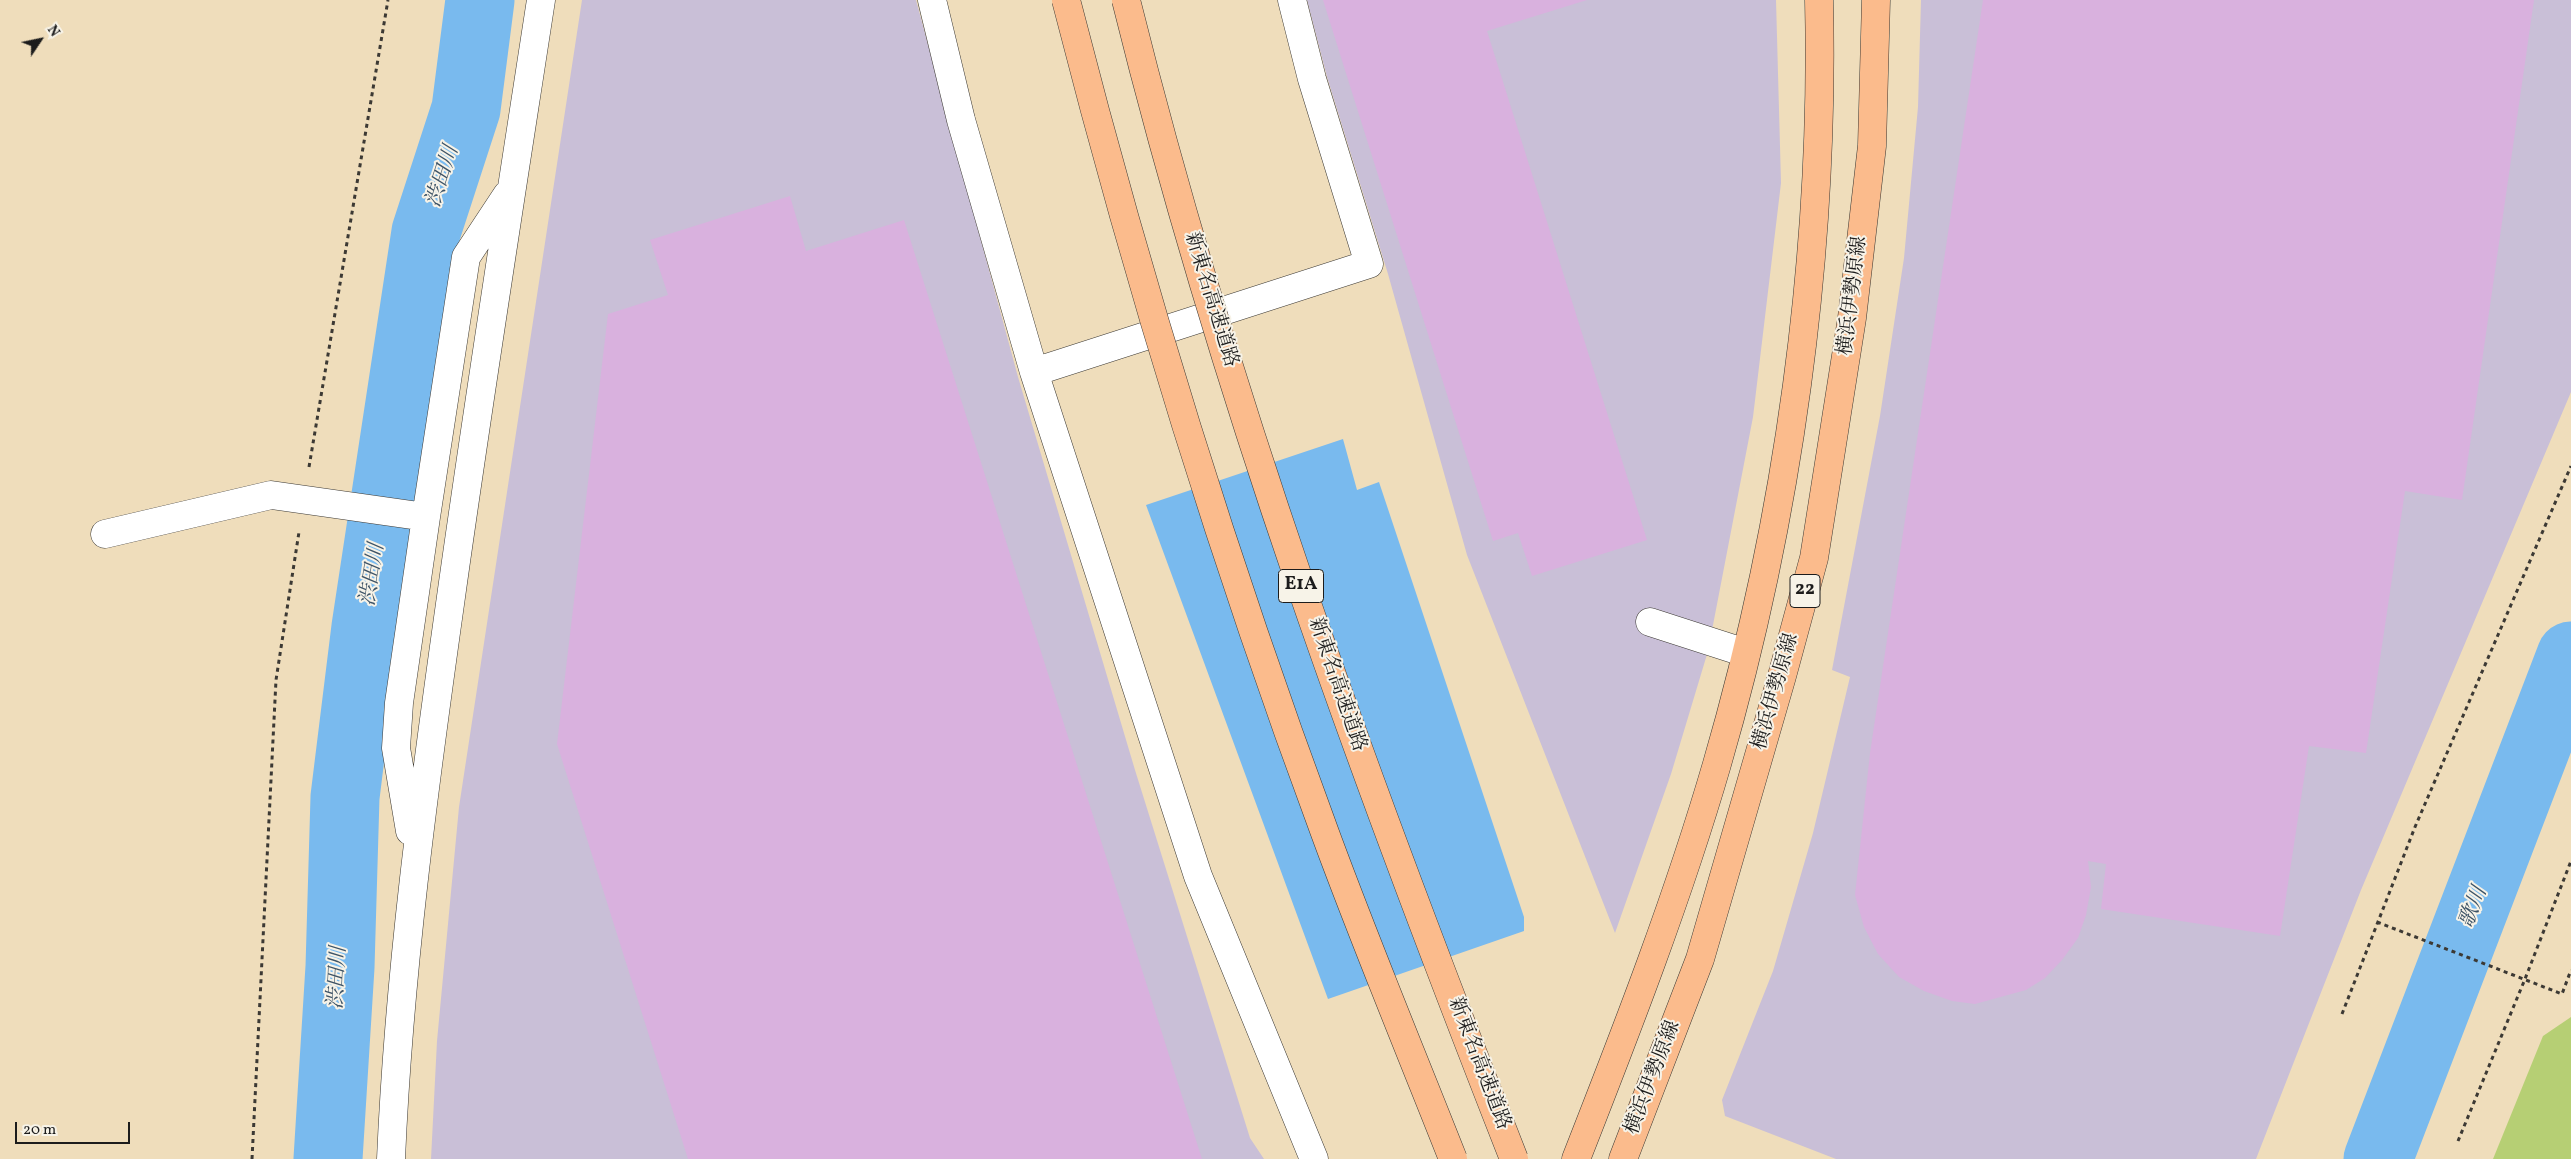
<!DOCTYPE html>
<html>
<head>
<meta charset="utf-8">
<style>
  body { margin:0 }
  #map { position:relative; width:2571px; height:1159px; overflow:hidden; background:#efddbb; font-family:Vollkorn,serif }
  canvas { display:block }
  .north { position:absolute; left:15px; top:15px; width:50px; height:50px; -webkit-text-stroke:4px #f7f3e8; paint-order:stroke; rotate:56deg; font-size:14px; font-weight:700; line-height:20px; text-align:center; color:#1c1c1c }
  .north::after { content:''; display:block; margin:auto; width:18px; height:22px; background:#1c1c1c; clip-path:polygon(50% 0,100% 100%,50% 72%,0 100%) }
  .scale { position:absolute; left:15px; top:1122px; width:115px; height:22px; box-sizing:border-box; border:2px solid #1c1c1c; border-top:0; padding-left:6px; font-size:15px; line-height:18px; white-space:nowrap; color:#1c1c1c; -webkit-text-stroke:4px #f7f3e8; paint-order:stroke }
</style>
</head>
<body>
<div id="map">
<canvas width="2571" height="1159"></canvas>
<div class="north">N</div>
<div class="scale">20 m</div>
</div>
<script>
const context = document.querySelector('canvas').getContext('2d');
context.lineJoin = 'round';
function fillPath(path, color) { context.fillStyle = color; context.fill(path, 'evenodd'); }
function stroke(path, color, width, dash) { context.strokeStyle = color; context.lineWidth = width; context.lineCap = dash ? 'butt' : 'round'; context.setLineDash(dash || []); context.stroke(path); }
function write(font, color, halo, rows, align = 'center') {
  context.font = font + ' Vollkorn,"Noto Serif JP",serif'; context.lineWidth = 4; context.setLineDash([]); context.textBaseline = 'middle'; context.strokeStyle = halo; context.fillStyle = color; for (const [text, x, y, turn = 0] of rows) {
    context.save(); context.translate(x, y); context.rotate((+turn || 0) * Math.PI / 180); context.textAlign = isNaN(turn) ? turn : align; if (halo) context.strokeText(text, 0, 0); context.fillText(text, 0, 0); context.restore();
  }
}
const industrial = new Path2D(`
  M582 0H916L1018 377 1135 770 1250 1138 1264 1159H431L437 1041 459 807Z
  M1307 0H1776L1781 183 1753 417 1708 651 1671 774 1615 933 1467 555 1388 274 1327 77Z
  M1921 0H2571V392L2361 890 2256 1159H1836L1725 1116 1722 1100 1773 971 1813 833 1850 677 1832 670 1880 416 1904 258 1918 107Z`);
const green = new Path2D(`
  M2571 1017V1159H2493L2543 1036Z`);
const water = new Path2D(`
  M1343 439 1357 490 1379 482 1524 917V931L1328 999 1146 505Z`);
const river = new Path2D(`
  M328 1159 340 967 345 797 366 627 426 232 466 109 480 0
  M2378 1159 2571 656`);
const building = new Path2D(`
  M1323 0H1587L1487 31 1647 540 1532 576 1518 533 1493 541Z
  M1983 0H2534L2462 500 2405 491 2366 753 2309 746 2280 936 2101 909 2106 864 2088 861 2091 887 2086 915 2078 938 2062 960 2045 978 2026 990 1975 1004 1952 1001 1924 991 1899 977 1878 954 1864 927 1855 895 1870 753Z
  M790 196 806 251 904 220 1202 1159H688L557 744 608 314 668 295 650 240Z`);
const path = new Path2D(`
  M309 467 388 0
  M2377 922 2562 994 2571 970
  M2342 1014 2415 827 2571 466
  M2458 1141 2525 979 2571 861
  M252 1159 276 680 299 532`);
const minor = new Path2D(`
  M932 0 961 120 1034 372 1198 876 1314 1159
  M1034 372 1369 264 1312 79 1292 0
  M105 534 271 495 426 517
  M1650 622 1746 653
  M410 831 396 748 399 703 426 517 466 257 507 195
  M391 1159C399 973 424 788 450 604 478 403 510 201 541 0`);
const major = new Path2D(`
  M1576 1159C1627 1029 1678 898 1717 764 1788 520 1825 254 1819 0
  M1623 1159 1700 959 1782 676 1814 558 1852 318 1872 146 1876 0`);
const highwayBridge = new Path2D(`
  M1066 0C1138 282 1224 561 1325 833 1365 942 1410 1050 1453 1159
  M1126 0C1224 396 1365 780 1514 1159`);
const shields = [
  [1301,586,45],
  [1805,591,30]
];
const shieldNames = [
  ["E1A",1301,586],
  ["22",1805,591]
];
const streetNames = [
  ["横浜伊勢原線",1854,296,-83],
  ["新東名高速道路",1210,300,73],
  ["新東名高速道路",1336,685,71],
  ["横浜伊勢原線",1777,692,-74],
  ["新東名高速道路",1478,1064,69],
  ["横浜伊勢原線",1654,1078,-69]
];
const waterNames = [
  ["渋田川",444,177,-72],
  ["渋田川",374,575,-81],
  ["歌川",2475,908,-69],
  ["渋田川",339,978,-87]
];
fillPath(industrial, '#c9bfd7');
fillPath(green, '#b6cf74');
fillPath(water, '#79baee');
stroke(river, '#79baee', 69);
fillPath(building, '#d9b1de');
stroke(minor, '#3c3934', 29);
stroke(major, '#3c3934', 29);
stroke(path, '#3c3934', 3, [4, 4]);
stroke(minor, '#fff', 28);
stroke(major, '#fbbb8c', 28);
stroke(highwayBridge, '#3c3934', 29, []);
stroke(highwayBridge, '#fbbb8c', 28);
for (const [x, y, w] of shields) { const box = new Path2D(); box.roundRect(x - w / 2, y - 16.5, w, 33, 4); context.fillStyle = '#f7f3e8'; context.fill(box); stroke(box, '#1c1c1c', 1); }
write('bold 19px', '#1c1c1c', null, shieldNames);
write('20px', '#1c1c1c', '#f7f3e8', streetNames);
write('italic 21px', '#3d5366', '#f7f3e8', waterNames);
</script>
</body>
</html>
